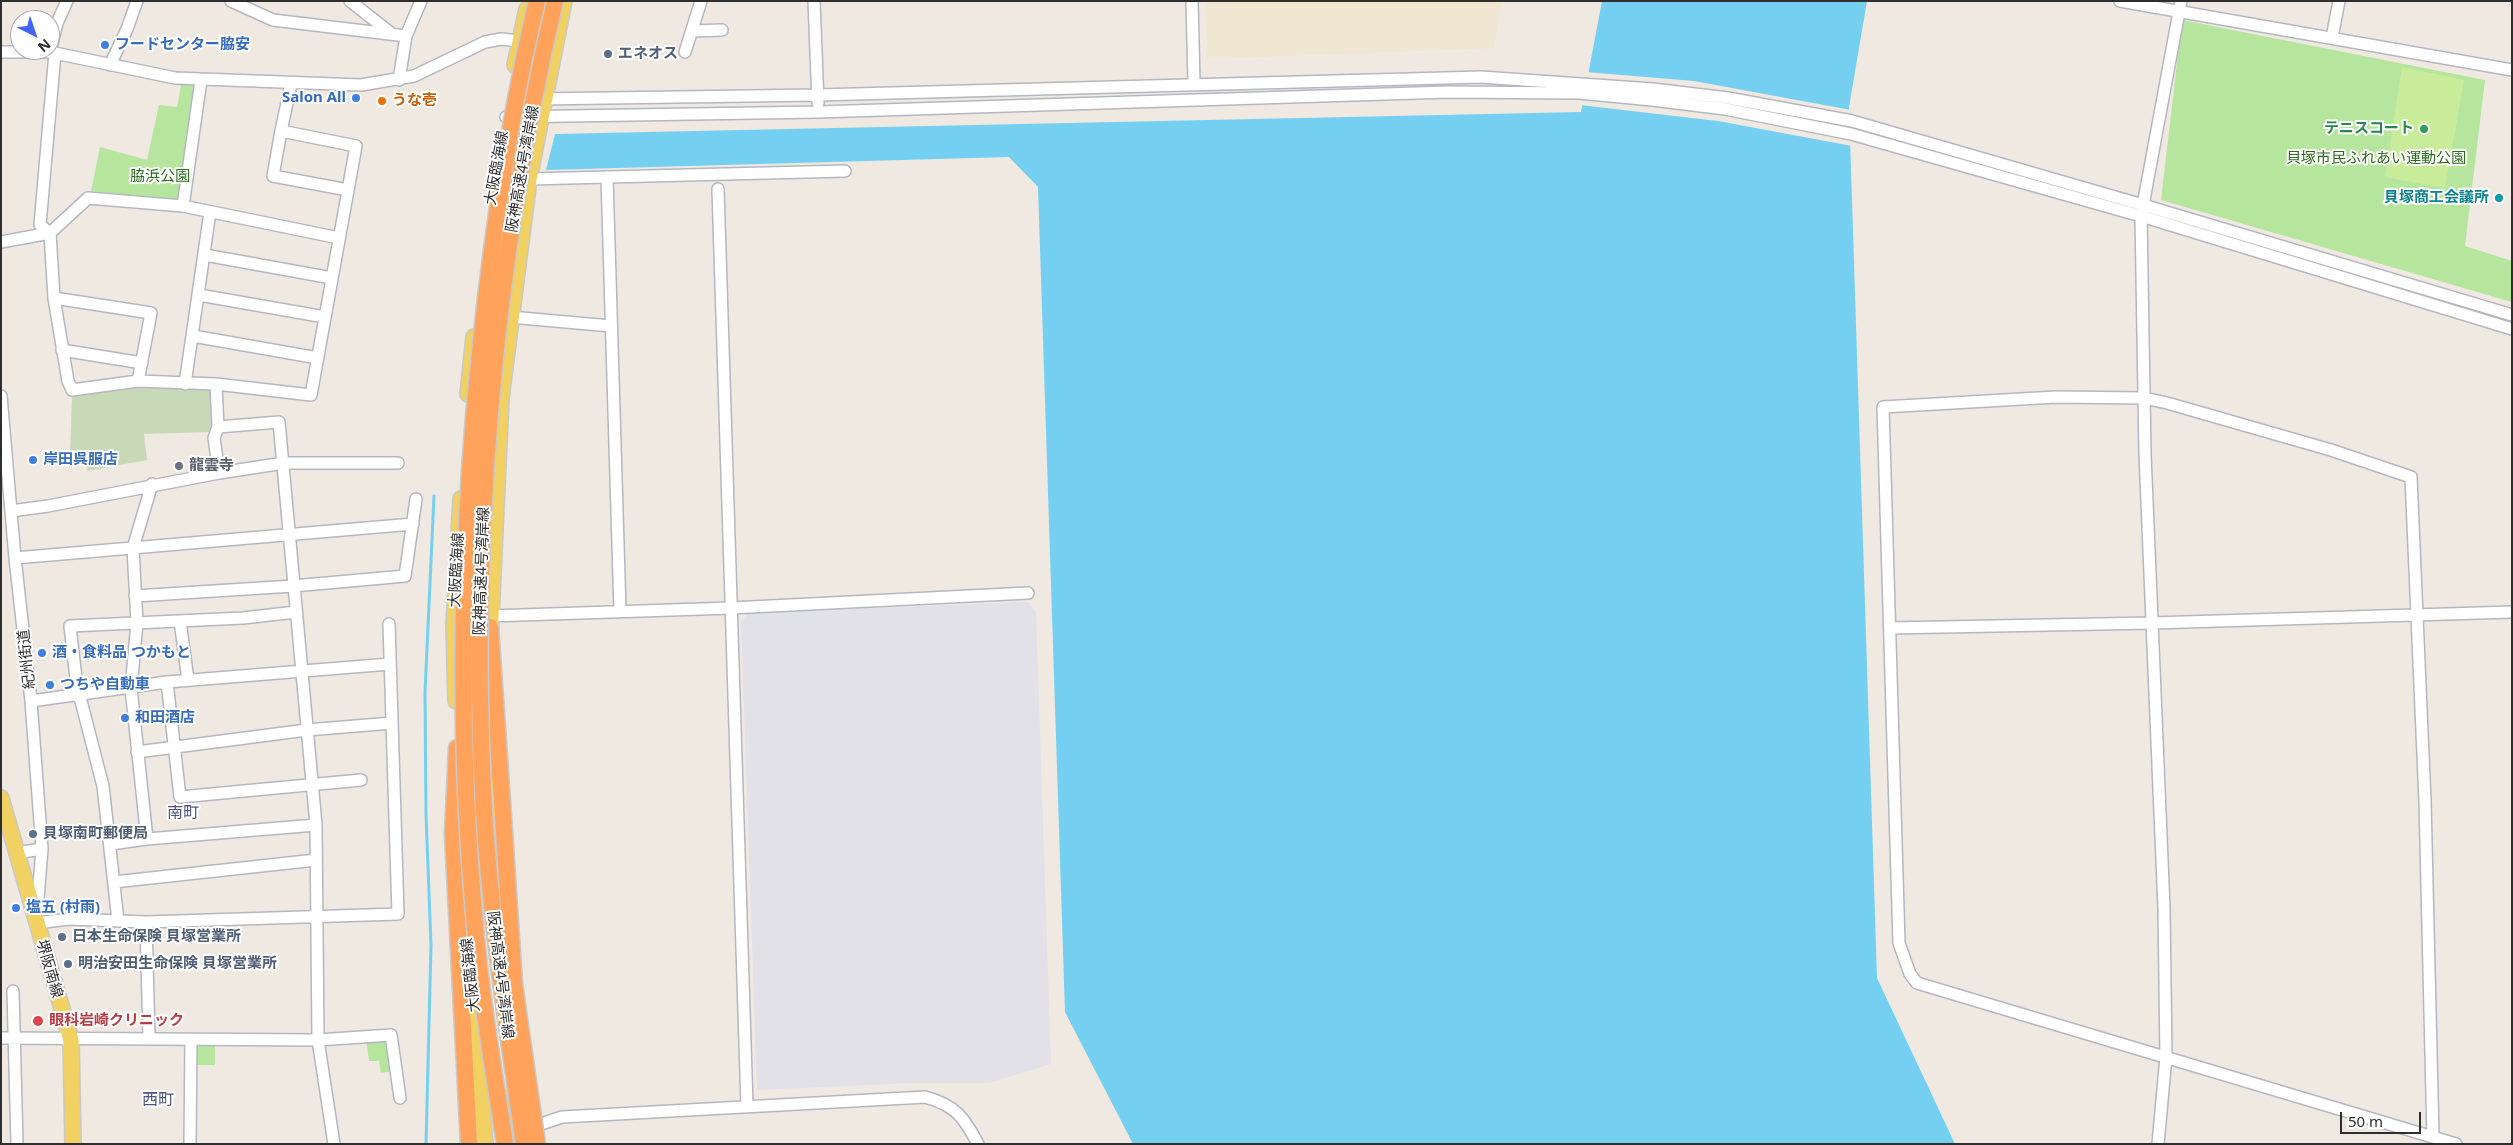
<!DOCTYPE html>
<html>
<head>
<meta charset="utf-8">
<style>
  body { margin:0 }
  #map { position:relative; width:2513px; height:1145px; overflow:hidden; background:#efe9e1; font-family:"Noto Sans",sans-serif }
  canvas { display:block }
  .frame { position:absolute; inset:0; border:2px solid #2e2e2e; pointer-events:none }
  .north { position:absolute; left:10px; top:10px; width:50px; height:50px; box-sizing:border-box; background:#fff; border:1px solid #ababab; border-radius:50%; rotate:139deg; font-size:14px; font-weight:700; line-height:20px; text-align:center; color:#2e2e2e }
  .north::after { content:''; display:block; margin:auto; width:18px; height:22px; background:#4264fb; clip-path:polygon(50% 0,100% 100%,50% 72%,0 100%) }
  .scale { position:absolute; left:2340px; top:1112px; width:81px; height:22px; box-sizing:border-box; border:2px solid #2e2e2e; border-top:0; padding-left:6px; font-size:15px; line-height:18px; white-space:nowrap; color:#2e2e2e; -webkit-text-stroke:4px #fff; paint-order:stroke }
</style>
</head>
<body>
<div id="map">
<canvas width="2513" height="1145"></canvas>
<div class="frame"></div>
<div class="north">N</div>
<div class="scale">50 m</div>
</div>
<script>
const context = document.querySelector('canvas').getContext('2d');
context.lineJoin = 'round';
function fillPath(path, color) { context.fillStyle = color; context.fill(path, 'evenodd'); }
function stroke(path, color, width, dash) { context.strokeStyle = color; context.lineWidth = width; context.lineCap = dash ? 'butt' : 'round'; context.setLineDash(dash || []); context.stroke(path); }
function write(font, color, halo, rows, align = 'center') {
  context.font = font + ' "Noto Sans","Noto Sans JP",sans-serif'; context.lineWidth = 4; context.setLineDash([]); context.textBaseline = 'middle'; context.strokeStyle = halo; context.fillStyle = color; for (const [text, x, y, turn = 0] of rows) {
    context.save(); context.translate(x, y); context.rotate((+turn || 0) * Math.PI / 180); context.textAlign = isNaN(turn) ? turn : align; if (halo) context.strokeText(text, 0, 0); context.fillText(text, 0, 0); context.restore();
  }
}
const industrial = new Path2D(`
  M1028 602 1036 612 1051 1064 989 1083H912L757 1090 741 621 749 613Z`);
const education = new Path2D(`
  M1206 1H1502L1494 48 1207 59Z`);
const green = new Path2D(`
  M2182 20 2485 80 2465 246 2512 261V302L2161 200Z
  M181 85H196L179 200 91 191 100 147 147 160 159 105 177 107Z
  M388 1037 393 1071 381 1073 379 1061H369L366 1039Z
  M192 1041H215V1065H192Z`);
const cemetery = new Path2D(`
  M137 387 210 388 211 432 144 434 147 460 87 471 85 454 70 456 72 396Z`);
const pitch = new Path2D(`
  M2402 67 2464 80 2445 188 2385 177Z`);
const water = new Path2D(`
  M1602 1H1867L1849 107 1877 978 1955 1144H1133L1065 1012 1038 187 1009 157 546 170 555 134 1581 112Z`);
const pier = new Path2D(`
  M1586 72 1694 81 1851 110 1852 146 1718 121 1580 105Z`);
const stream = new Path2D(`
  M426 1144 431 945 426 815 425 692 434 496`);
const minor = new Path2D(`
  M231 1 273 20 406 36
  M350 1 392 34
  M814 1 818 103
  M1192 1 1194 83
  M2120 1 2512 70
  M692 31 722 30
  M2332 38 2339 1
  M1 52H50L175 78 361 85 414 76 485 42 501 39 519 41
  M50 52 57 23 67 1
  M685 52 701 1
  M110 65 127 29 137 1
  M399 80 406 36 421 1
  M291 84 281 131 356 146 311 395 216 384 138 381 72 390 68 381 54 298 50 233 88 198 183 206 339 238
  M537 99 818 95 1481 77 1653 89 1728 98 1852 121 2143 205 2512 315
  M506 117 818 112 1448 92 1579 93 1652 100 1725 109 1851 134 2141 216 2512 329
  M281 131 273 176 348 190
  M607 177 620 611
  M529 179 845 171
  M718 189 747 1106
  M183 206 201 80
  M50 233 40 225 55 53
  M1 242 50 233
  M205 255 332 278
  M199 295 325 317
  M54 298 151 313 138 381
  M510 317 611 326
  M193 336 318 358
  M62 350 142 363
  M185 384 210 212
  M216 384 218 427 279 422 316 825 318 1040 334 1144
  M1 396 15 558 31 701 42 849 36 923 69 919 146 922 149 1038
  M219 473 284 463H398
  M152 484 133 548 137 623 131 688 147 839 316 825
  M11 511 48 506 219 473 214 438 218 427
  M15 558 413 524
  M135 596 293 586 405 576 416 499
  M490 616 731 608 1028 593
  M180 621 188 680
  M1890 628 2152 623 2512 612
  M167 682 180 797 361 780
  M31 701 167 682 390 664
  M137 752 307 730 392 723
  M110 844 147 839
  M16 853 42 849
  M114 882 316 860
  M118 921 103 786 81 701 78 696 70 626 243 618 296 612
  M146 922 398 914 389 624
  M13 991 17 1144
  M1 1038 318 1040 391 1035 400 1098
  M529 1128 562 1117 925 1097C955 1105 964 1117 978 1144
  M2433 1137 2425 801 2411 477 2331 450 2167 403 2144 398 2056 397 1883 407 1899 943 1910 974 1917 983 2456 1144
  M190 1144 191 1040
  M2158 1144 2166 1057 2164 908 2145 454 2141 216 2181 1`);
const major = new Path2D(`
  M515 65 527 9
  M468 394 474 337
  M490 639 501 398 529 179 564 1
  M456 701 454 626 461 499
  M491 745 498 887
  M1 798 71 1040 73 1144
  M464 899 485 1144
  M511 1097 513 1144`);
const highway = new Path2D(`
  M490 627 503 816
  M457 748 453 834 469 1144`);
const highwayBridge = new Path2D(`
  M503 816 514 984 537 1144
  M505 1144C493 1068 480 991 474 915 457 724 461 533 481 343 493 229 510 113 537 1
  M524 1144C508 1033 491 923 484 811 469 541 493 265 555 1`);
const markers = [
  [105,45,5,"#3f7fe0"],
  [608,54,5,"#5c6f8a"],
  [356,98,5,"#3f7fe0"],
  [382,101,5,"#e8710a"],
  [2424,129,5,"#2e9e5b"],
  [2499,198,5,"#0f9aa8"],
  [33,460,5,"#3f7fe0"],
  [179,466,5,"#6b7280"],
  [42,653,5,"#3f7fe0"],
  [50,685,5,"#3f7fe0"],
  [125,718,5,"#3f7fe0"],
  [33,834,5,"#5c6f8a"],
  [16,908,5,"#3f7fe0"],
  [62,937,5,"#5c6f8a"],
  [68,964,5,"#5c6f8a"],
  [38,1021,6,"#e0444e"]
];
const shopNames = [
  ["フードセンター脇安",115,45],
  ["Salon All",346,98,"right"],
  ["岸田呉服店",43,460],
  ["酒・食料品 つかもと",52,653],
  ["つちや自動車",60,685],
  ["和田酒店",135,718],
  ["塩五 (村雨)",26,908]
];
const serviceNames = [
  ["エネオス",618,54],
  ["貝塚南町郵便局",43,834],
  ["日本生命保険 貝塚営業所",72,937],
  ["明治安田生命保険 貝塚営業所",78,964]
];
const foodNames = [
  ["うな壱",392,101]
];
const leisureNames = [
  ["テニスコート",2414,129]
];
const parkNames = [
  ["貝塚市民ふれあい運動公園",2376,159],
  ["脇浜公園",160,177]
];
const streetNames = [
  ["大阪臨海線",497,168,-80],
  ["阪神高速4号湾岸線",523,169,-80],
  ["大阪臨海線",457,570,-87],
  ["阪神高速4号湾岸線",482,571,-88],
  ["紀州街道",27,659,-96],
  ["堺阪南線",49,969,74],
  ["大阪臨海線",471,975,-96],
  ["阪神高速4号湾岸線",500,975,83]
];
const cultureNames = [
  ["貝塚商工会議所",2489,198]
];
const worshipNames = [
  ["龍雲寺",189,466]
];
const healthNames = [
  ["眼科岩崎クリニック",49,1021]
];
const neighbourhoodNames = [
  ["南町",183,813],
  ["西町",158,1100]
];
fillPath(industrial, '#e3e1e8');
fillPath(education, '#f0e6d1');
fillPath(green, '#b6e59e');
fillPath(cemetery, '#c8d9b8');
fillPath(pitch, '#c9ec9a');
fillPath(water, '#75cff0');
fillPath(pier, '#efe9e1');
stroke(stream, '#75cff0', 3);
stroke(minor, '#b4b7c1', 14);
stroke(major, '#c9c9c9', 18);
stroke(highway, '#c9c9c9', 19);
stroke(minor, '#fff', 11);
stroke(major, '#f2d163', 15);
stroke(highway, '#ffa35c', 16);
stroke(highwayBridge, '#c9c9c9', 19, []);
stroke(highwayBridge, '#ffa35c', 16);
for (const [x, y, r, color] of markers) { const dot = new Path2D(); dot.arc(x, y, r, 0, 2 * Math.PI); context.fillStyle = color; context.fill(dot); stroke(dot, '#fff', 2); }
write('bold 15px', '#366cbe', '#fff', shopNames, 'left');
write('bold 15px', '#4e5e75', '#fff', serviceNames, 'left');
write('bold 15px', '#c56008', '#fff', foodNames, 'left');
write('bold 15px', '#27864d', '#fff', leisureNames, 'right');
write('15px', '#2c6e1b', '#fff', parkNames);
write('15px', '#2e2e2e', '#fff', streetNames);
write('bold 15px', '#0d838f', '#fff', cultureNames, 'right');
write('bold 15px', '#5b616d', '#fff', worshipNames, 'left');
write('bold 15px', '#be3a42', '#fff', healthNames, 'left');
write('16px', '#4d5680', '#fff', neighbourhoodNames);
</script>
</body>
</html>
